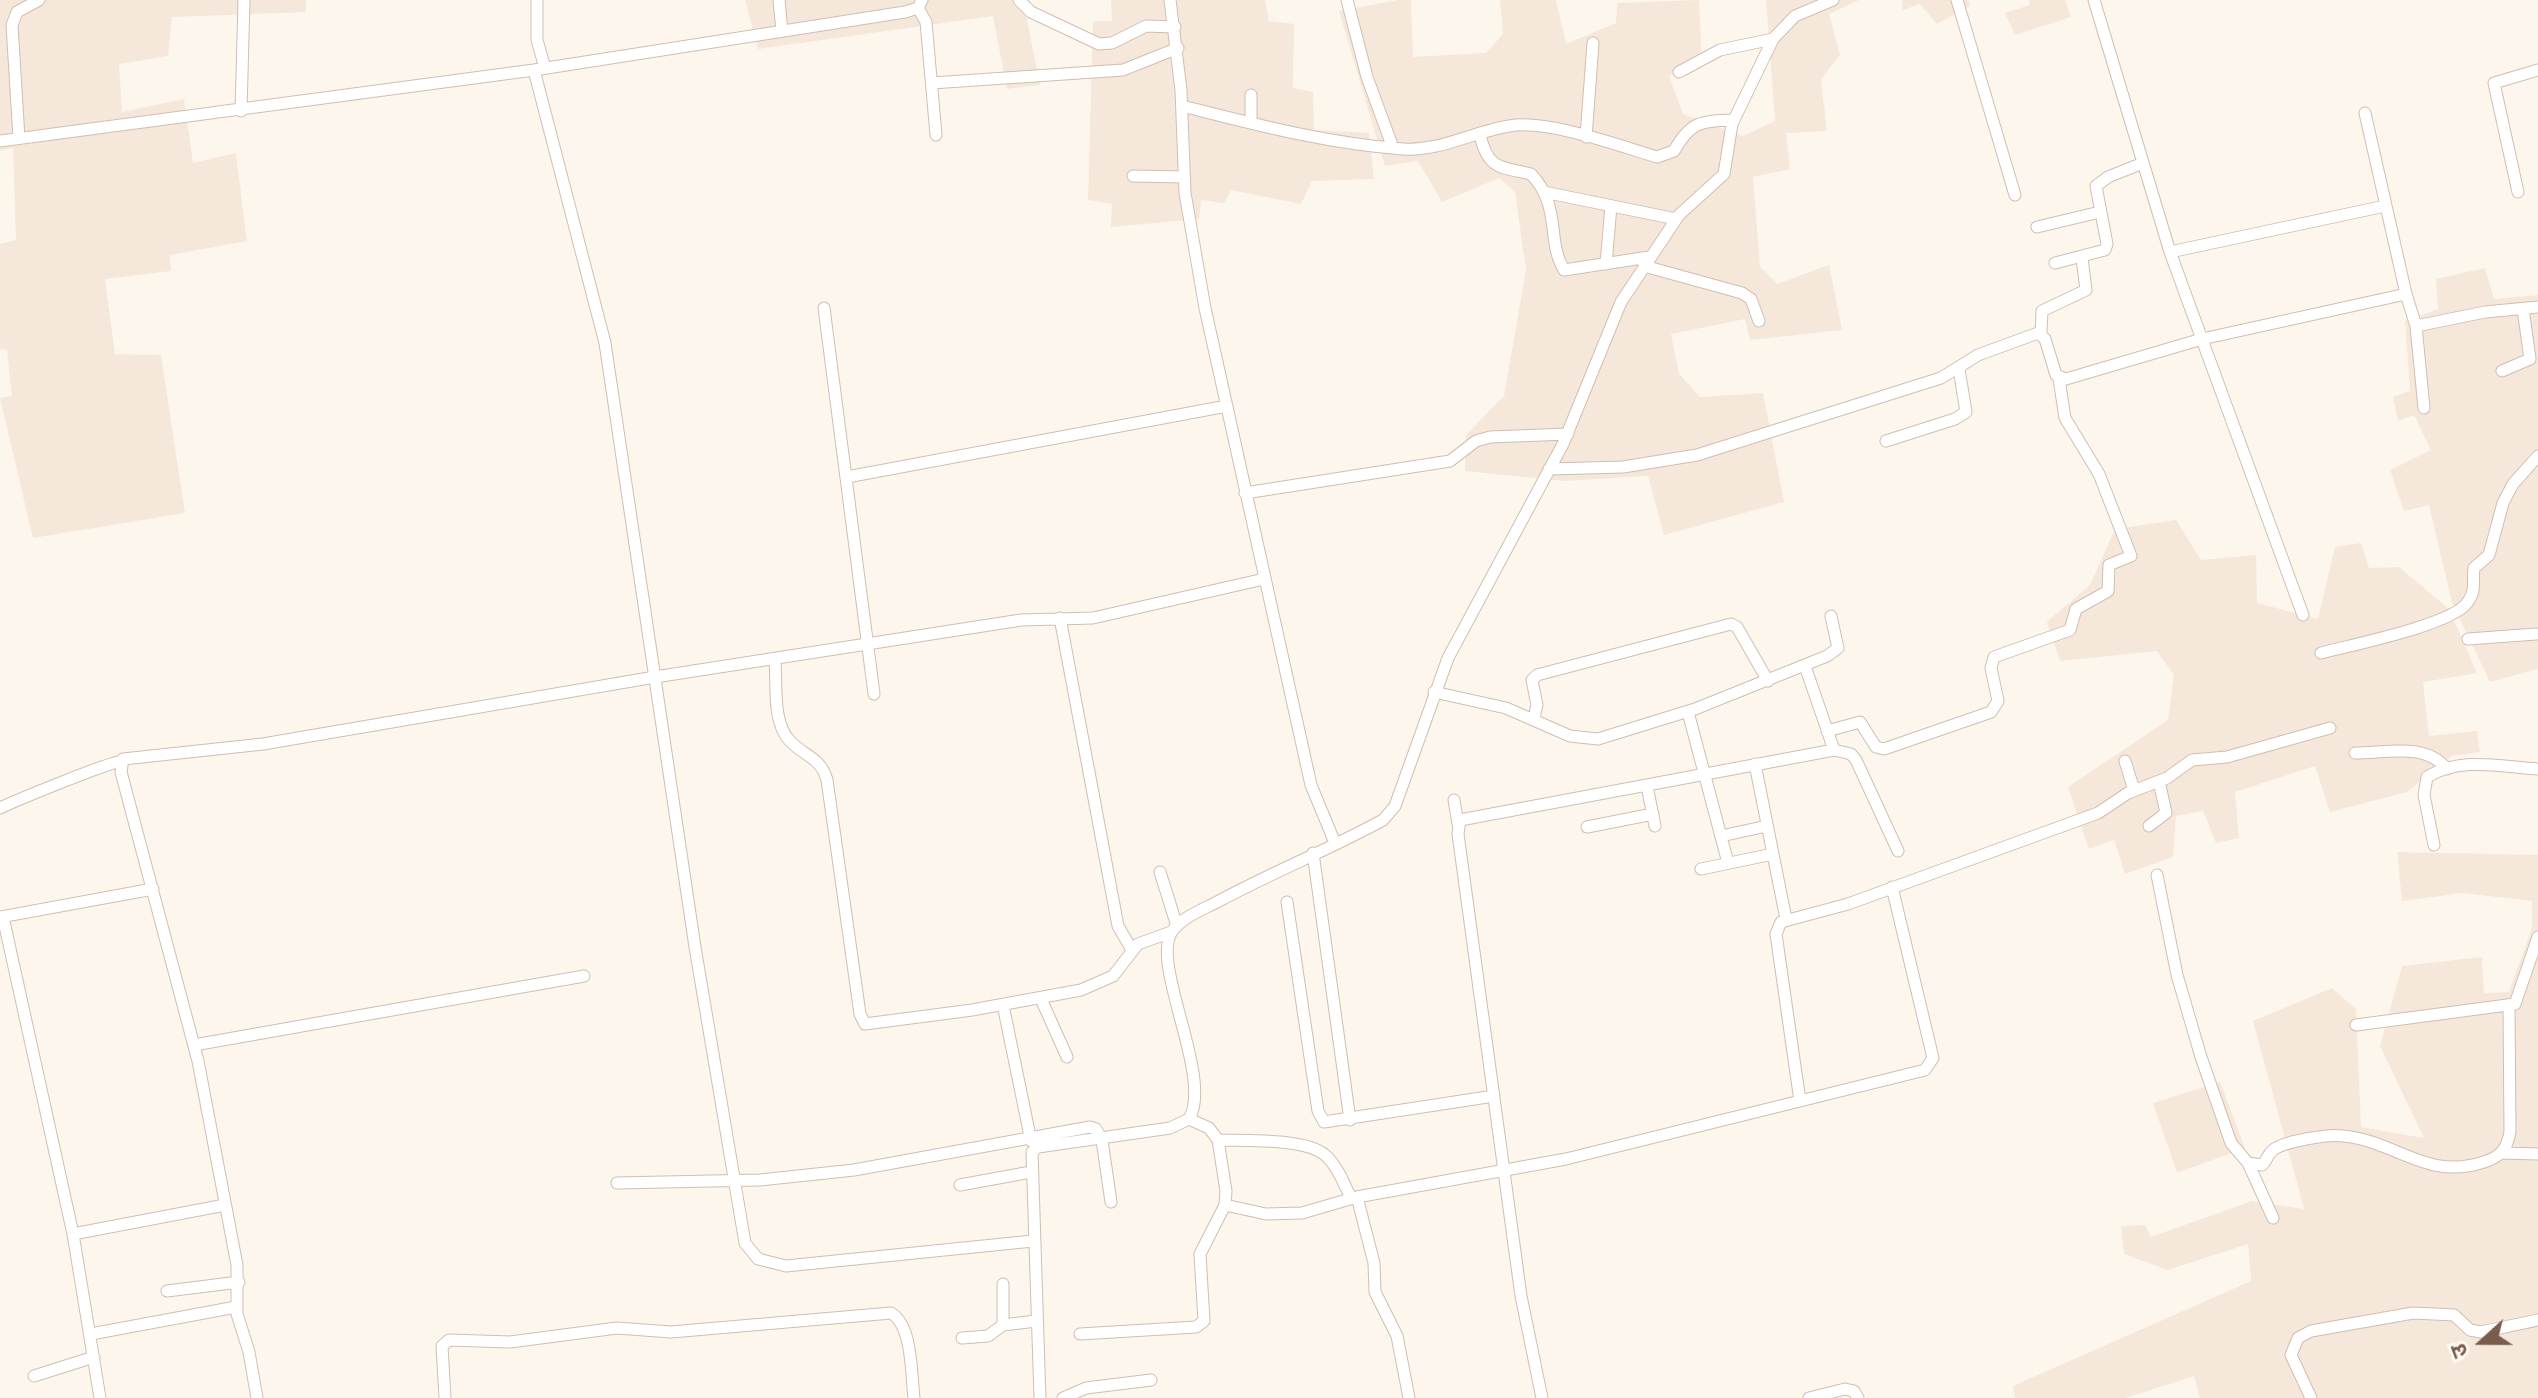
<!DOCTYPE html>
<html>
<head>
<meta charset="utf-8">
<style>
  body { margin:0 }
  #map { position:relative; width:2538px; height:1398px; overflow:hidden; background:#fdf6ec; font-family:Arial,"Noto Sans Devanagari",sans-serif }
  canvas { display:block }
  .north { position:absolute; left:2442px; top:1302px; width:80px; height:80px; -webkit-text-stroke:6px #fffaf3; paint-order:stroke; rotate:249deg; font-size:22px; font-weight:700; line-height:32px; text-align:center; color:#7a5c4d }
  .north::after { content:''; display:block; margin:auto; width:28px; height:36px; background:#7a5c4d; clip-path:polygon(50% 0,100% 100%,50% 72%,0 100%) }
</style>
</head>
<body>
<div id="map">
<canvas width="2538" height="1398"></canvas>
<div class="north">उ</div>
</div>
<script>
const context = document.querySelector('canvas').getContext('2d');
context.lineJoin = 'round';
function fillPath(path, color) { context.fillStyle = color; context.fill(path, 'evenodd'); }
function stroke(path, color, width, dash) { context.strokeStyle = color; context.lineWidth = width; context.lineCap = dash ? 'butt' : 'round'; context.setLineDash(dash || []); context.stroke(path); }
const residential = new Path2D(`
  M0 0H306V12L172 17 168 56 119 64 122 112 184 99 193 163 236 153 247 241 170 255 171 271 105 279 115 354 161 355 185 513 33 538 0 398 12 396 7 350 0 349V244L16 240 13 148 0 151Z
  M745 0H1023L1040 85 1007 89 993 16 758 49Z
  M1111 0H1265L1269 21 1294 24 1293 88 1313 92 1314 130 1369 133 1374 179 1312 181 1301 204 1231 190 1224 203 1201 200 1199 219 1111 227 1112 204 1088 200 1093 21H1112Z
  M1398 0H1411L1413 57 1486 53 1503 34 1500 0H1556L1566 44 1616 23 1617 3 1699 0 1702 67 1669 75 1683 114 1743 136 1775 121 1766 0H1859L1829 14 1840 55 1821 79 1827 131 1786 133 1790 169 1753 177 1760 267 1777 284 1829 265 1842 330 1750 340 1745 319 1671 334 1679 374 1700 397 1763 393 1784 502 1664 535 1648 476 1564 481 1465 471 1466 435 1504 396 1526 270 1515 192 1499 178 1442 202 1418 161 1385 166 1339 11Z
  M1902 0H1969L1970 6 1937 24 1920 4 1903 10Z
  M2029 0H2065L2071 17 2015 35 2005 13 2030 5Z
  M2485 268 2494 299 2538 295V669L2490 682 2452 603 2429 505 2404 511 2390 470 2431 450 2414 415 2398 421 2393 397 2410 391 2405 321 2438 309 2436 279Z
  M2176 520 2201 560 2256 555 2257 603 2318 619 2335 547 2361 543 2369 568 2399 567 2449 609 2477 673 2423 682 2429 736 2477 731 2480 752 2452 756 2407 792 2330 812 2315 766 2235 792 2239 838 2216 843 2203 811 2176 816 2173 857 2125 874 2114 840 2089 849 2068 787 2168 720 2174 675 2157 651 2060 661 2047 622 2090 585 2115 529Z
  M2397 852 2538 855V1398H2200L2194 1376 2126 1398H2015L2013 1386 2251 1281 2248 1244 2168 1270 2124 1254 2121 1226 2145 1225 2151 1237 2252 1201 2304 1209 2253 1021 2332 988 2356 1009 2361 1127 2424 1138 2380 1046 2402 966 2482 957 2484 993 2509 992 2532 928V901L2462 893 2402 901Z
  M2220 1082 2245 1148 2177 1173 2153 1103Z`);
const street = new Path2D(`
  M537 0V40L545 68
  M779 0 782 31
  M1019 0 1031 12 1099 44 1112 43 1146 26 1175 27
  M1170 0 1181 90 1185 193 1205 308 1311 785 1335 843
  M1347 0 1367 77 1393 148
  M1957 0 2015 195
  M2094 0 2170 252 2303 615
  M918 8 926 22 936 135
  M534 70 605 343 695 947 745 1243 758 1259 786 1266 1033 1241
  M1679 72 1720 50 1773 39
  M932 83 1123 70 1178 48
  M1251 95V123
  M1182 106C1254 124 1328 144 1403 149 1442 151 1472 132 1509 126 1547 119 1620 146 1657 157L1674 151C1690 122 1700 121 1734 120
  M241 111 244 0
  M2365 113 2406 294 2416 326 2424 408
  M1480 135C1488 170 1501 167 1531 174 1562 207 1546 240 1564 270L1649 257
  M1586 137 1593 43
  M19 138 12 25 17 12 39 0
  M0 141 534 70 905 12 918 8 922 0
  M1133 176 1184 177
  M1544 192 1676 219
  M2518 192 2494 83 2538 70
  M2037 227 2100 212
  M2170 252 2385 206
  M2055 263 2105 250 2107 244 2096 186 2108 177 2143 163
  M1606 264 1611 206
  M1644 266 1742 293 1751 299 1759 321
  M824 308 874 694
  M2416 326 2485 312 2538 307
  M2041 333 2042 311 2086 290 2082 258
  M2502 371 2530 359 2523 309
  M1886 441 1955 419 1966 412 1959 369
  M1549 469 1623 467 1697 455 1941 378 1978 355 2038 333 2045 339 2056 375 2066 379 2202 339 2406 294
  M847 477 1227 406
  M1245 493 1450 461 1476 441 1490 437 1568 434
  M1060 618 1118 926 1132 950
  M2468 639 2536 634
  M2321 653C2351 645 2451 625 2467 603 2477 591 2472 581 2474 568L2489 555 2503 503 2513 484 2538 456
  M775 659C777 683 772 721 789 740 803 756 821 757 827 780L860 1014 865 1024 972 1010 1081 990 1113 976 1138 944 1171 932
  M1805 666 1834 750
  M1434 692 1506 708 1570 736 1598 739 1695 709 1827 656 1838 648 1831 616
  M1688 712 1728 863
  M1534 718 1537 705 1532 680 1537 675 1731 624 1737 627 1768 681
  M1827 731 1860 722 1876 747 1884 749 1991 712 1998 701 1991 668 1994 657 2070 630 2076 609 2108 591 2109 565 2131 556 2099 474 2065 418 2059 379
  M2355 753C2386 753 2426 742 2447 769
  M2125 761 2134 790
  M1755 764 1786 919
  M1647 786 1655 826
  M1454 800 1458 824
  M0 808C15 801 111 761 120 762
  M2149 826 2166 813 2159 781
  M1587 827 1653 814
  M1721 836 1767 826
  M2434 845 2424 795 2427 777C2462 756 2500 767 2538 769
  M1313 853 1350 1120
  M1701 869 1773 854
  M1160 872 1177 926
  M2157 875 2177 975 2201 1057 2231 1143 2248 1163 2273 1218
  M1287 902 1318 1111 1324 1122 1494 1096
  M0 917 153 889
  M3 917 73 1234 100 1398
  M1041 999 1067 1057
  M1003 1005 1031 1141
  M2356 1025 2515 1004 2538 937
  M194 1045 584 976
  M1800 1101 1776 934 1781 922 1848 904 2098 813 2128 793 2167 778 2192 760 2227 757 2330 728
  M1218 1140C1243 1141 1306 1138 1325 1155 1337 1165 1344 1184 1351 1198
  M2502 1153 2538 1154
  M2248 1163 2262 1165C2267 1161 2267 1155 2272 1151 2282 1141 2329 1134 2343 1136 2397 1141 2426 1181 2484 1162 2500 1157 2507 1149 2510 1132L2509 1006
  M617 1183 760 1180 854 1170 1090 1127 1096 1129 1102 1140 1111 1202
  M960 1185 1031 1172
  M1357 1197 1374 1263 1375 1292 1397 1336 1409 1398
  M1225 1205 1266 1214 1302 1213 1357 1197 1566 1159 1925 1070 1933 1058 1892 887
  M73 1234 225 1205
  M1003 1284V1325
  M167 1291 239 1282
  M91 1334 236 1307
  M1080 1334 1196 1327 1204 1321 1200 1254 1225 1205 1226 1191 1218 1140 1209 1128 1189 1119
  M962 1338 988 1336 1003 1325 1036 1321
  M34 1376 94 1357
  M257 1398 249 1352 237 1314V1265L198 1061 121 772 123 759 263 744 655 677 1021 620 1093 618 1264 579
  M445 1398 442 1346 449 1340 510 1342 617 1328 671 1332 891 1313C913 1326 911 1375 914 1398
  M1040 1398 1032 1152 1038 1147 1170 1128 1189 1119C1214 1077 1148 961 1173 930 1184 916 1204 909 1219 901 1273 872 1330 849 1383 820L1395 806 1448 658 1563 444 1621 302 1679 215 1724 174 1732 124 1773 39 1795 16 1833 0
  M1063 1398 1086 1388 1151 1380
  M1542 1398 1521 1296 1458 834 1460 820 1834 750 1851 754 1856 760 1898 851
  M1809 1398 1845 1389 1854 1391 1858 1398
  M2311 1398 2291 1355 2298 1338 2311 1331 2413 1313 2454 1315 2470 1330 2481 1332 2538 1320`);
fillPath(residential, '#f5e8da');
stroke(street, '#d1beb0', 13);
stroke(street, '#fff', 11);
</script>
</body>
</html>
